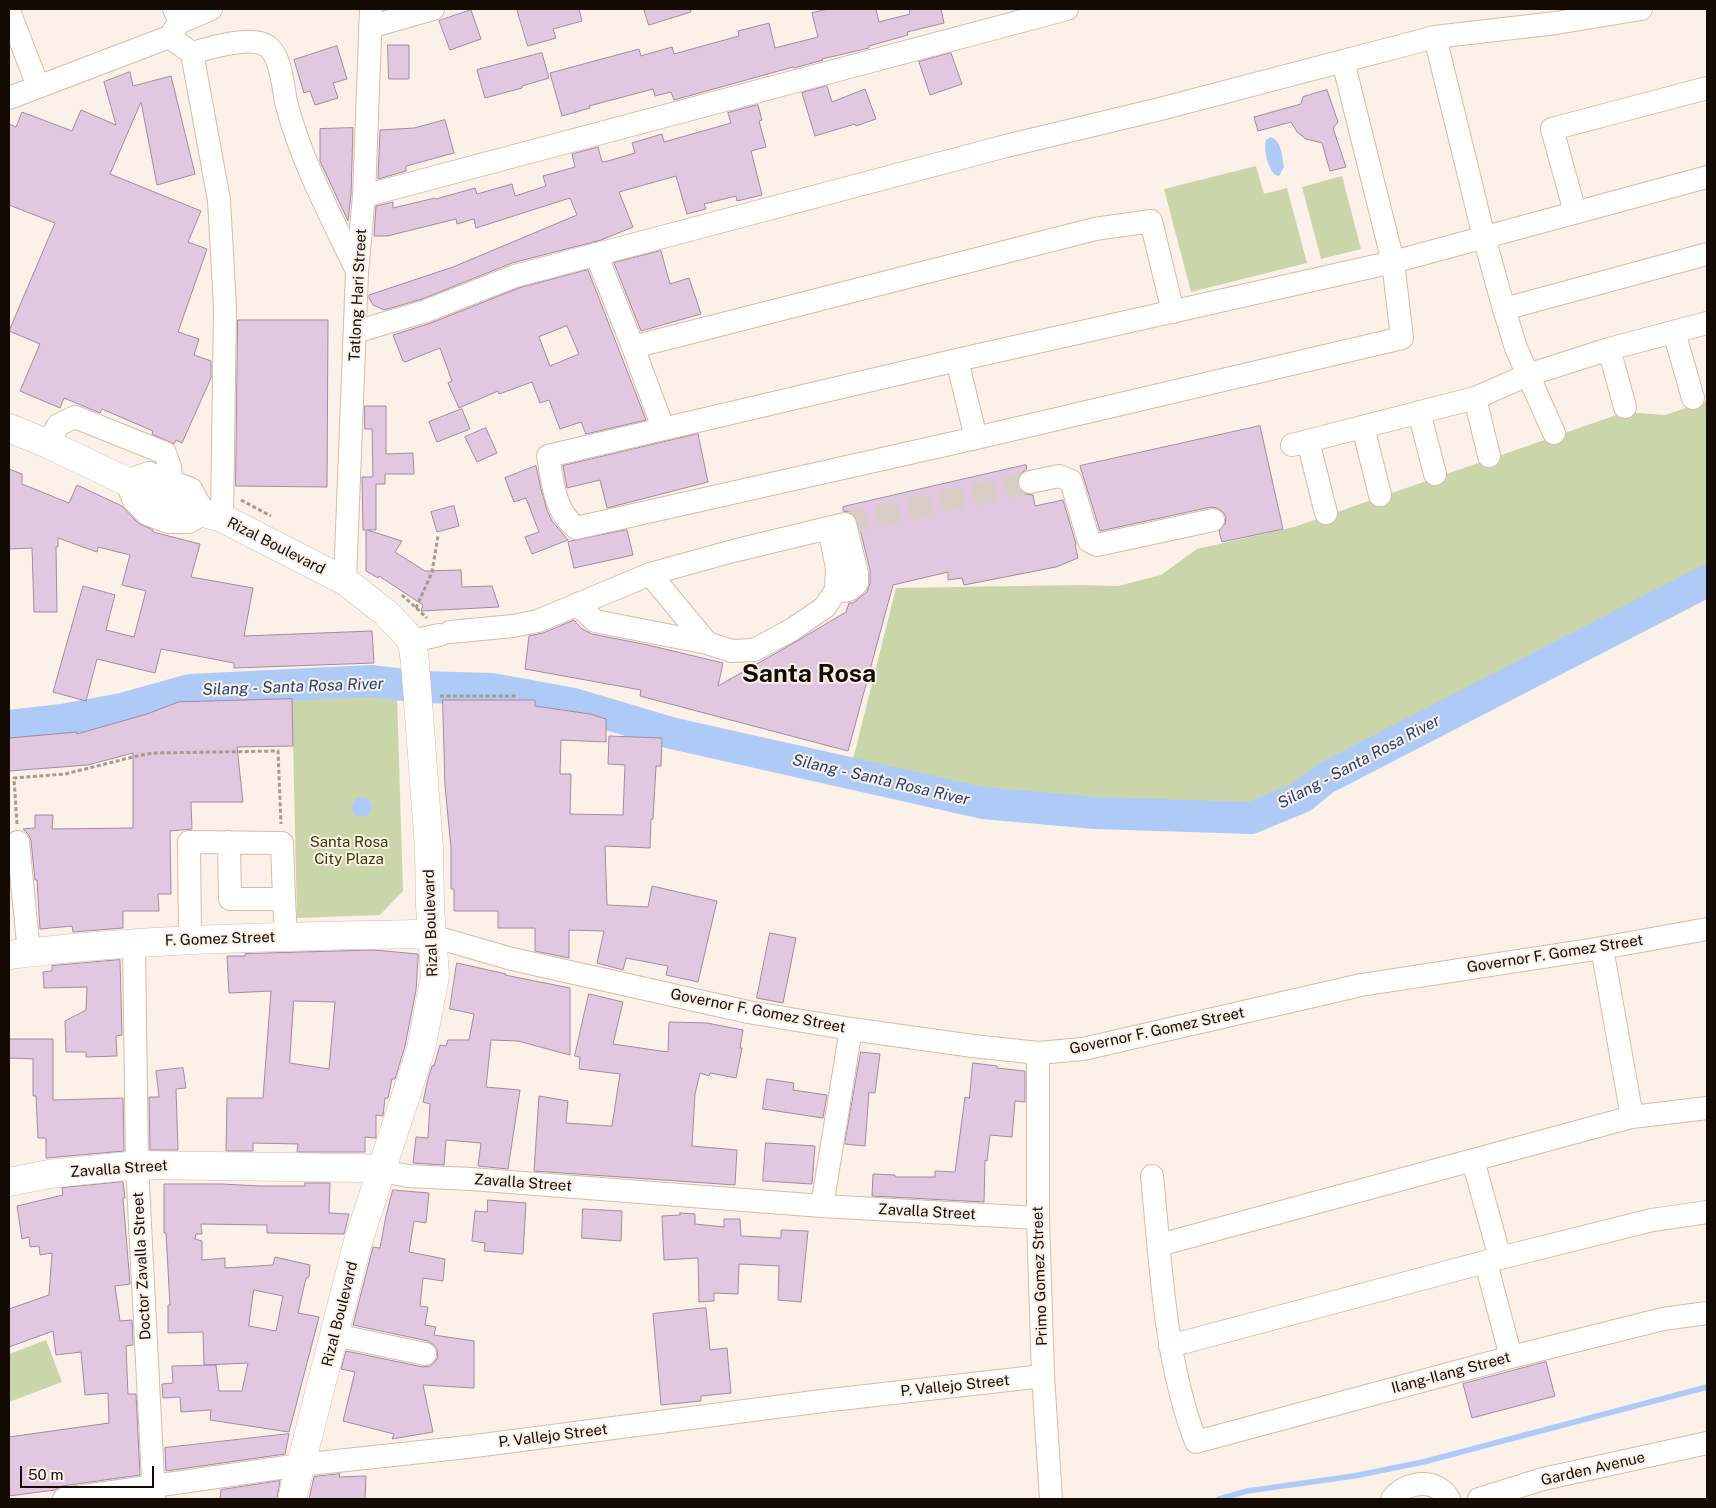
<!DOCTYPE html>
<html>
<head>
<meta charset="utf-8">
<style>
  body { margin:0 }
  #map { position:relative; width:1716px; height:1508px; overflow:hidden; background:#fcf1e8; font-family:"Public Sans",sans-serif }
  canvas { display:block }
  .frame { position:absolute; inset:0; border:10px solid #130b04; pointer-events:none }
  .scale { position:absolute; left:20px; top:1466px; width:134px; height:22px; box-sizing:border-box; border:2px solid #130b04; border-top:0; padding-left:6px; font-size:15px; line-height:18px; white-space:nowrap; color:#130b04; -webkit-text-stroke:4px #fcf1e8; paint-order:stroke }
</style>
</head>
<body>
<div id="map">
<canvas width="1716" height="1508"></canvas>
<div class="frame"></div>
<div class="scale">50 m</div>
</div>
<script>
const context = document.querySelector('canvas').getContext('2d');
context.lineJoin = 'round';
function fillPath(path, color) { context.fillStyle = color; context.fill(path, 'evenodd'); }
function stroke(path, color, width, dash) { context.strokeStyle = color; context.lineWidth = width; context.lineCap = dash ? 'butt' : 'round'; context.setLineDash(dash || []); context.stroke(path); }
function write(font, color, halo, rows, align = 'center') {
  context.font = font + ' "Public Sans",sans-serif'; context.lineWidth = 4; context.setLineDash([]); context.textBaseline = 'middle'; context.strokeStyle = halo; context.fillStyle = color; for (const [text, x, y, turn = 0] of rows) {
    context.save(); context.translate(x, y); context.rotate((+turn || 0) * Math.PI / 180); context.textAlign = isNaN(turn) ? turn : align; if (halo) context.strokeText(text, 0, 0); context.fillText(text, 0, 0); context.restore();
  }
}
const green = new Path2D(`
  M1256 166 1264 194 1287 188 1307 263 1191 292 1164 189Z
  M1342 176 1361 249 1321 259 1302 187Z
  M1707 401V573L1564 650 1362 750 1326 763 1293 786 1249 807 1146 803 1072 806 853 759 896 588 1080 585 1118 586 1161 575 1197 549 1294 527 1625 412 1665 415Z
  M397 694 403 891 380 915 297 918 292 699Z
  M46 1340 62 1382 9 1402V1354Z`);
const water = new Path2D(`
  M1271 137C1282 142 1282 156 1284 167L1279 176 1275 175C1268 168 1263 150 1266 140Z
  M352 807a10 10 0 1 1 20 0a10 10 0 1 1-20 0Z`);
const stream = new Path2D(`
  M1219 1499 1247 1491 1354 1476 1423 1462 1707 1387`);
const river = new Path2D(`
  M9 726 62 720 122 709 190 690 371 681 421 687 492 689 574 704 671 733 983 803 1095 813 1251 818 1302 797 1324 779 1707 581`);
const building = new Path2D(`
  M517 9H579L582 21 553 29 556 38 528 46Z
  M644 9H690L691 12 649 25Z
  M829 9H876L879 22 910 14 909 9H941L944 23 907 32 908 35 869 46V48L822 59 823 60 794 68 793 67 674 100 671 92 655 96 653 89 589 106 590 108 562 116 550 73 639 49 641 56 672 47 674 54 739 36 738 31 769 23 775 48 818 37 812 13Z
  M471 10 481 39 450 50 439 21Z
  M388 45H409V79H389Z
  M337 46 347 79 333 83 338 98 315 105 310 91 304 93 294 60Z
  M542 53 549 78 522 86V88L485 98 477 70Z
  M951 53 962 84 930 95 919 62Z
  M130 72 133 86 171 76 195 174 157 185 141 102 110 174 201 211 188 242 207 249 178 332 199 339 194 355 211 361V378L182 443 176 440 174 444 152 434 153 431 102 409 100 413 64 398 60 408 20 391 40 344 9 331 55 223 9 205V124L16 127 22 112 72 131 81 110 116 125 104 82Z
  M827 86 832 102 865 89 876 119 856 126 855 124 815 136 802 93Z
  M1327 90 1338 122 1333 128 1346 167 1330 171 1322 143 1306 139 1297 132 1291 122 1258 131 1254 117 1301 104 1303 97Z
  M758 105 762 120 759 121 766 147 751 151 762 195 737 201 736 196 704 204 706 209 687 214 676 176 619 192 633 227 601 240 512 263 422 299 384 310 373 305 369 298V295L453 267 577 215 570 198 476 228 474 219 457 224 456 219 387 236H374L376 206 393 202V208L435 198 436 199 475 188 477 194 512 184 515 196 546 186 543 176 575 167 572 154 598 147 602 162 608 161 635 153 632 143 662 134 664 142 731 123 728 113Z
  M445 120 454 153 406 166V171L378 179 380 130 414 128Z
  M353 128 351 195 348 221 320 161V129Z
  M661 251 670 284 689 278 701 314 641 331 614 263Z
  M588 270 646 420 586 434 581 422 560 429 549 400 540 403 532 382 499 394 498 391 459 408 448 383 452 381 440 348 405 362 403 361 393 335 431 323 519 288ZM567 326 579 354 550 366 539 337Z
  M238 320H328L327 487 236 486Z
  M365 406H386V454L413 453 414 474H385V484H376V530H367L402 541 395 552 425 571 461 570 462 587 492 586 499 607 421 611 423 605 379 576 378 578 366 571V530H363L362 477H373L372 429H365Z
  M462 409 470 429 437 442 429 422Z
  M1260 426 1283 529 1222 542 1219 531 1225 524 1226 517 1223 512 1217 508 1211 507 1100 531 1080 466Z
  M486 428 497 453 477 462 465 437Z
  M698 434 708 482 607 508 600 480 567 488 563 466Z
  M1026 465 1027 469 1021 473 1017 478V484L1020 490 1025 494 1033 495 1035 506 1063 500 1076 544H1075L1078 558 1056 567 964 585 962 578 948 580V572L893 585 848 751 640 696 641 690 525 669 529 636 543 633 574 620 582 629 592 634 648 645 723 663 718 686 799 640 846 612 849 603H853L867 592 870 583V570L858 521 854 515 849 512 843 511V507Z
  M536 466 541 489 547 510 552 521 568 540 532 554 525 537 539 532 526 498 514 502 505 478Z
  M9 469 22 474V484L69 503 77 485 122 506 138 523 153 530V532L200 544 191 577 253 588 244 636 372 631 374 663 234 668V663L161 649 155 673 97 659 86 701 53 692 83 586 115 595 106 630 134 637 146 591 122 585 130 555 98 547 97 552 58 538V547H56L57 612H34L32 548 9 549Z
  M454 506 459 526 437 532 431 512Z
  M627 530 633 555 574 568 568 542Z
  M292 699 293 746 237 747 243 802H191L192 829 170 831 171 894H158L159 911H123V928L73 932 72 926 40 929 37 880H35L31 841 29 835 23 829 35 828V815H53L52 829 133 828V753L88 765 9 771V738L77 732V734L147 714 178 702Z
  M443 700H535V706L590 714 606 719V742L561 740 560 774H571L570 814 623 815 625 765 608 764 609 736 662 738 661 766H656L653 819H651L650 848 605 846 607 905 648 907 652 886 717 901 698 982 666 975 668 966 626 958 623 970 597 963 604 931 569 930V958L535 951V928H498V911H454V889H451V848L445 786Z
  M770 933 796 938 783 1003 757 998Z
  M374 950 418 954V958L416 990 405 1046 395 1079H392L388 1098H385L383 1116 376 1115V1138L365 1137V1152H297L298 1144 253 1143V1151H226L227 1098H263L271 991 229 993 227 956H245V954ZM294 1001 335 1002 329 1069 290 1063Z
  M120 960 122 1035 116 1036 117 1056 86 1057V1052H66L65 1021 86 1010 87 987 44 988 43 972 52 971V966Z
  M457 963 506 974 505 975 570 988V1055L518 1041 491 1040 486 1087 520 1090 508 1169 478 1166 481 1143 446 1140 444 1165 413 1163 416 1137 428 1138 430 1104 423 1102 428 1079 432 1066H434L440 1045 446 1046 448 1040H469L474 1014 450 1009Z
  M589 994 623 1002 613 1044 668 1052 669 1022 707 1023 743 1030 740 1048H742L736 1078 710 1073 709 1076 700 1073 695 1094 692 1146 737 1150 735 1185 534 1171 539 1096 568 1101 566 1123 612 1126 620 1074 579 1069 580 1057 575 1056Z
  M9 1039H53V1100L123 1098 124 1151 46 1158V1138H38L36 1096H33V1059L9 1058Z
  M861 1052 880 1054 875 1093 869 1092 865 1146 845 1144Z
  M973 1063 997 1066V1068L1025 1071V1102L1015 1101 1012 1137 990 1135 987 1161 985 1160 984 1202 872 1196 873 1174 895 1175V1177H935V1171L955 1172 965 1097 969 1098Z
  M183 1068 186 1088 176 1089 178 1150H150L149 1097H159L156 1071Z
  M767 1079 794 1083 793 1090 827 1095 823 1118 763 1109Z
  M766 1143 815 1146 812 1184 763 1181Z
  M123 1182 125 1198H123L130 1284 115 1286 120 1321 132 1320 133 1345 126 1346 128 1394H136L140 1475 62 1486 55 1490 9 1496V1437L109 1423 108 1393 85 1395 81 1352 56 1355 53 1331 9 1347V1309L49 1295 52 1253 40 1255 39 1246 30 1247 29 1237 22 1239 17 1206 63 1195 62 1188Z
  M305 1183H330L329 1213 349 1214 344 1234 267 1233V1225L201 1224 202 1234H196L195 1239 202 1241V1260L225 1258V1268L273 1265 275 1257 310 1265 309 1277 306 1278 298 1313 319 1317 289 1432 210 1420 211 1410 181 1412 180 1397 163 1398 162 1384 173 1383 172 1366 216 1365 219 1391H242L248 1363 204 1365 203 1332 168 1333V1305H170L166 1233H164V1184H222L260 1186H305ZM254 1290 283 1296 276 1331 249 1326Z
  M393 1190 429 1193 426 1223 414 1221 409 1252 445 1259 443 1281 423 1278 420 1306 428 1307 425 1325 436 1327 434 1335 474 1341V1388L423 1385 433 1432 392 1439 394 1434 343 1421 355 1372 341 1369 346 1351 423 1367 430 1366 434 1363 438 1357 437 1349 434 1345 428 1341 353 1325 373 1247 380 1248 386 1216Z
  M488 1200 526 1203 523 1254 484 1251 485 1243 472 1241 475 1211 487 1212Z
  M583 1209 622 1211 621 1241 582 1238Z
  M680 1213 695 1214V1224L724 1227V1219H740L741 1236 781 1238V1230L808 1231 801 1302 778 1300 779 1266 739 1264 738 1294 714 1293V1301L699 1302 698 1258 664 1260 662 1216 680 1215Z
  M706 1308 710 1350 727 1348 731 1393 701 1396V1401L661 1405 653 1314Z
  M1546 1362 1555 1396 1472 1418 1463 1384Z
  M289 1434 285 1454 166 1471 165 1448Z
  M340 1474 339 1477 366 1476 365 1499H309L314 1477Z
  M280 1481 277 1499H220L221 1490Z`);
const minorTunnel = new Path2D(`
  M845 524 1030 482`);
const path = new Path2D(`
  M241 500 271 516
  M402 595 427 618
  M416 608 432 572 438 536
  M440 696H516
  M17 824 14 778 65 774 141 755 155 753 278 751 281 824`);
const minor = new Path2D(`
  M9 11 38 86
  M180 22 211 9
  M370 27 433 9
  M169 37 192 53 219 200 225 307 222 518
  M1435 37 1484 237 1504 309 1516 348 1554 433
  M192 53C209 48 251 35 267 46 281 55 283 86 286 102 301 161 331 216 357 271
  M1343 61 1393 262 1402 338 976 438 576 528C554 510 553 483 548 456L957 360 1393 262 1707 177
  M9 98 169 37 180 22 174 9
  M364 196 1067 9
  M1575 212 1552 129 1707 88
  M596 254 633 347 663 428
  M1504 309 1707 254
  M355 332 426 311 515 276 1006 146 1160 109 1435 37 1556 23 1641 9
  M1674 332 1693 398
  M633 347 1095 229 1151 221 1173 312
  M1609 349 1625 407
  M957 360 976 438
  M1475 398 1489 456
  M1419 412 1435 474
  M1363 427 1380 495
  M1308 441 1326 513
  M48 444 58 425 75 417 165 453 170 467 171 482
  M1292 445 1475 398 1528 375 1609 349 1707 323
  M149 473 191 489 204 513 189 522H168L147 514 134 501 126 481Z
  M1030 482 1059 476 1071 481 1089 541 1097 545 1213 520
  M650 574 707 643 732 651 754 650 793 629 825 607 836 590 837 568 829 528
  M345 581 357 272 364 196 371 9
  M580 603 582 609 595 621 707 643
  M450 632 513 626 538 621 650 574 733 551 845 524 857 573V583C850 591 846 592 836 590
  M412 641 439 635
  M18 842 29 953
  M284 899 286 936
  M432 936 512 959 748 1012 851 1029 973 1046 1038 1053 1083 1049 1361 985 1602 948 1707 929
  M190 940 189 842 282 843 284 899H230L229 842
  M134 943 137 1165 154 1499
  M1602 948 1632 1117
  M1038 1053V1218L1043 1376 1051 1499
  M1473 1160 1500 1258
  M382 1171 408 1176 471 1179 822 1206 1038 1218
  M1152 1176C1161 1265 1164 1358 1196 1442L1511 1357 1663 1319 1707 1313
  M822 1206 851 1029
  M1159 1245 1632 1117 1707 1108
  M1486 1263 1511 1357
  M335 1335 425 1354
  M1170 1346 1500 1258 1652 1220 1707 1212
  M64 1499 300 1465 467 1447 822 1401 1043 1376
  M1392 1499C1406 1481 1436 1477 1449 1499
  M1479 1499 1543 1479 1707 1443`);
const major = new Path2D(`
  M9 428 48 444 159 497
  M169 503 222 518 345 581 386 613 404 632 412 641 415 662 429 848 430 906 435 976 421 1049 357 1245 292 1499
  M9 955C143 938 279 937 414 934L432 936
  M9 1182 49 1174 137 1165 363 1168 382 1171`);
const streetNames = [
  ["Tatlong Hari Street",358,295,-87],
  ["Rizal Boulevard",276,546,27],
  ["Rizal Boulevard",431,923,-92],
  ["F. Gomez Street",220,939,-2],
  ["Governor F. Gomez Street",1555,954,-9],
  ["Governor F. Gomez Street",758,1011,11],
  ["Governor F. Gomez Street",1157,1031,-12],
  ["Zavalla Street",119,1169,-4],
  ["Zavalla Street",523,1183,4],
  ["Zavalla Street",927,1212,3],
  ["Doctor Zavalla Street",142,1266,-93],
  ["Primo Gomez Street",1040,1276,-92],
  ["Rizal Boulevard",340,1314,-76],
  ["Ilang-Ilang Street",1451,1373,-15],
  ["P. Vallejo Street",955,1386,-6],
  ["P. Vallejo Street",553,1436,-7],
  ["Garden Avenue",1593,1469,-13]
];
const parkNames = [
  ["Santa Rosa",349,842],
  ["City Plaza",349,859]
];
const waterNames = [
  ["Silang - Santa Rosa River",293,687,-2],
  ["Silang - Santa Rosa River",1359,762,-28],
  ["Silang - Santa Rosa River",881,780,13]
];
const townNames = [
  ["Santa Rosa",809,674]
];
fillPath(green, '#cad6aa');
fillPath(water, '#aecbf7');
stroke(stream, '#aecbf7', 5.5);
stroke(river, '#aecbf7', 32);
fillPath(building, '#e1c7df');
stroke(building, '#a28aa0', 1);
stroke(minorTunnel, '#d9cec6', 22, [22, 11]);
stroke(minor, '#d6bca5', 24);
stroke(major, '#d6bca5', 29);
stroke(path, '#a59b93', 3, [4, 2.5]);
stroke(minor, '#fff', 22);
stroke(major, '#fff', 28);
write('15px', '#130b04', '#fcf1e8', streetNames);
write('15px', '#313c00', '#fcf1e8', parkNames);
write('italic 16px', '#1e4076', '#fcf1e8', waterNames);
write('bold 25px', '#130b04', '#fcf1e8', townNames);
</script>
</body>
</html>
